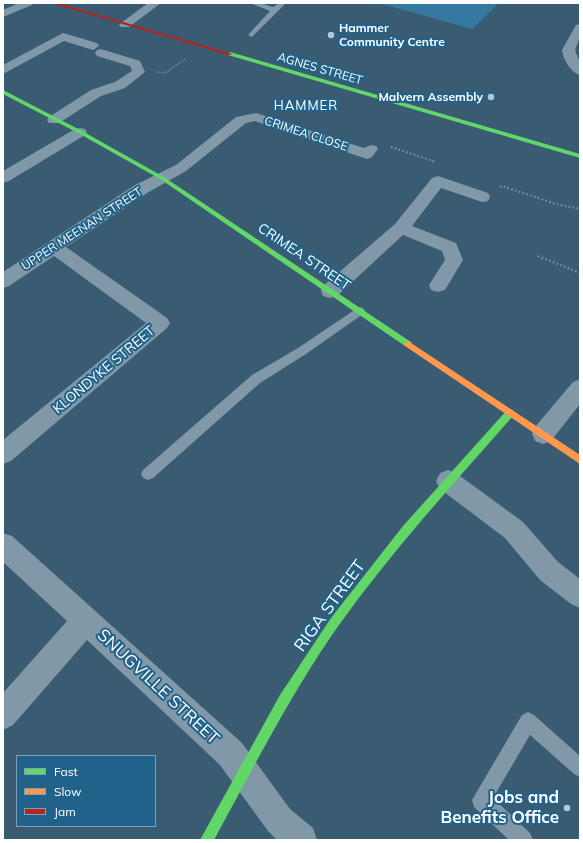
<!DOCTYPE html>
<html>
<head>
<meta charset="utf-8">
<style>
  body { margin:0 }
  #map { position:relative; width:583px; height:843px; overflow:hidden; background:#395c73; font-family:Mulish,sans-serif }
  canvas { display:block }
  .frame { position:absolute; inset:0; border:4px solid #fff; pointer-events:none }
  .legend { position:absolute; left:16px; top:755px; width:140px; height:72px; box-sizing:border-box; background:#21628b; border:1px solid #7aa1b9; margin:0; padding:5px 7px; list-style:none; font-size:12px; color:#fff }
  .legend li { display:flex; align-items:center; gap:8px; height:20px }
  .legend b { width:20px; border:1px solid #7aa1b9 }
</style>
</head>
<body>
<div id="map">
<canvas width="583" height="843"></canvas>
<div class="frame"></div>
<ul class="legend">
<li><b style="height:5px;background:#63d668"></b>Fast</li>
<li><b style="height:5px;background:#ff974d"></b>Slow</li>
<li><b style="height:5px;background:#b3261e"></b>Jam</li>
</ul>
</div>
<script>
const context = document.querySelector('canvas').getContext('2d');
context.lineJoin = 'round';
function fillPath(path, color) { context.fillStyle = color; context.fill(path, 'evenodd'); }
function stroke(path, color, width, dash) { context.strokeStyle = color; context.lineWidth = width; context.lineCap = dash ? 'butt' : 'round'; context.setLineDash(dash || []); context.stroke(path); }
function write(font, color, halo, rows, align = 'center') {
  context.font = font + ' Mulish,sans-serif'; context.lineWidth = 4; context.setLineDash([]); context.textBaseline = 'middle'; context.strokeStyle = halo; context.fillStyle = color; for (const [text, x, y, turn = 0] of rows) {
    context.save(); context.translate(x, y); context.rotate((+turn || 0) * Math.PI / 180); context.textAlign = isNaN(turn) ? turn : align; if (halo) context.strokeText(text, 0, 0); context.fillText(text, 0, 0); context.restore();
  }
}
const green = new Path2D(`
  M378 3H499L472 29Z`);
const pathFar1 = new Path2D(`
  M156 72 165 73 185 59`);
const path = new Path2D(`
  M391 147 433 161 434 164
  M500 187 502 186 556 204 580 209
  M538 256 580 273`);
const lane = new Path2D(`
  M250 3H260L273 7 279 3H286L252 37 248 35 270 11Z
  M359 307 363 308 365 311 363 314 306 354 260 383 153 478 148 480 143 478 141 474 143 470 252 375 298 348Z
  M528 712 534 715 580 756V777L574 774 530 735 493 798 530 833 533 840H509L474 807 472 800 522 715Z`);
const street = new Path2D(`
  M19 3H34L32 5 3 17V10Z
  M148 3H161L129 27H121L119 25 121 23Z
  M580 24V37L575 50 580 63V75C571 73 563 59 562 50L576 25Z
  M63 33 97 43 99 46 93 50 64 41 3 74V65Z
  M101 49 140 61 145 72 125 88 101 96 59 123H49L47 120 49 117 91 90 115 82 132 71 130 66 97 56 95 53 97 50Z
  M256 113 364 148 371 145 376 146 378 149 372 157 367 159 255 121 246 123 186 171 147 193 66 247 167 318 170 323 167 328 11 461 3 464V440L146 323 54 256 9 286 3 288V272L135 185 176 165 236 117Z
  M80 128 85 129 87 132 85 135 9 181 3 183V171L75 129Z
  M438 176 488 193 490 197 488 201 482 202 441 188 412 226 456 243 463 260 445 290 438 292 431 290 429 285 445 260 442 251 403 235 337 296 330 298 323 296 321 291 323 286 395 224 432 178Z
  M580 379V404L551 441 543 444 535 441 532 434 535 427 573 382Z
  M448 470 456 473 523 522 558 562 580 579V608L571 604 540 580 505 538 440 489 436 481 440 473Z
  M3 533 12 536 242 743 290 809 313 828 317 840H277L268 831 220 765 87 640 13 725 3 730V693L67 621 3 562Z`);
const fast = new Path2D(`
  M230 52 580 154V158L228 55 227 54Z
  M3 90 82 131 164 177 411 342 412 344 411 346H405L160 179 78 133 3 94Z
  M510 409 513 410 514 413 513 416C453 484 392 551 339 625 291 693 254 767 214 840H200L280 695 331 618 403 526 507 410Z`);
const slow = new Path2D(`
  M408 341 580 455V464L405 346 404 344Z`);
const jam = new Path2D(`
  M51 3H58L233 54 228 55Z`);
const markers = [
  [331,35,4,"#bac6ce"],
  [491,97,4,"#bac6ce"],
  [567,808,4,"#bac6ce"]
];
const farPoinames = [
  ["Hammer",339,28],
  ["Community Centre",339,42],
  ["Malvern Assembly",483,97,"right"]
];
const farStreetnames = [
  ["AGNES STREET",320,69,16],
  ["CRIMEA CLOSE",306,134,18],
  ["UPPER MEENAN STREET",82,229,-33]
];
const farNeighbourhoodnames = [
  ["HAMMER",306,106]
];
const streetNames = [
  ["CRIMEA STREET",304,257,34],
  ["KLONDYKE STREET",104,370,-40]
];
const nearStreetnames = [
  ["RIGA STREET",330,606,-54],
  ["SNUGVILLE STREET",158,687,43]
];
const nearPoinames = [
  ["Jobs and",559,798],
  ["Benefits Office",559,818]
];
fillPath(green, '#3579a1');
stroke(pathFar1, '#8098a7', 1.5, [1, 1.5]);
stroke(path, '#8098a7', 2, [1.5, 2.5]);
fillPath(lane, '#8098a7');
fillPath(street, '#8098a7');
fillPath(fast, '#63d668');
fillPath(slow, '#ff974d');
fillPath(jam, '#b3261e');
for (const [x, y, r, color] of markers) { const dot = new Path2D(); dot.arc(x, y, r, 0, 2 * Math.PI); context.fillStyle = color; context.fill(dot); stroke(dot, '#21628b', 1.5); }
write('bold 12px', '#fff', '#21628b', farPoinames, 'left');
write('12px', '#fff', '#21628b', farStreetnames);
context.letterSpacing = '1px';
write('13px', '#fff', '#21628b', farNeighbourhoodnames);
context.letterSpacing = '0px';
write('14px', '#fff', '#21628b', streetNames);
write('17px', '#fff', '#21628b', nearStreetnames);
write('bold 17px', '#fff', '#21628b', nearPoinames, 'right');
</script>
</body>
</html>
